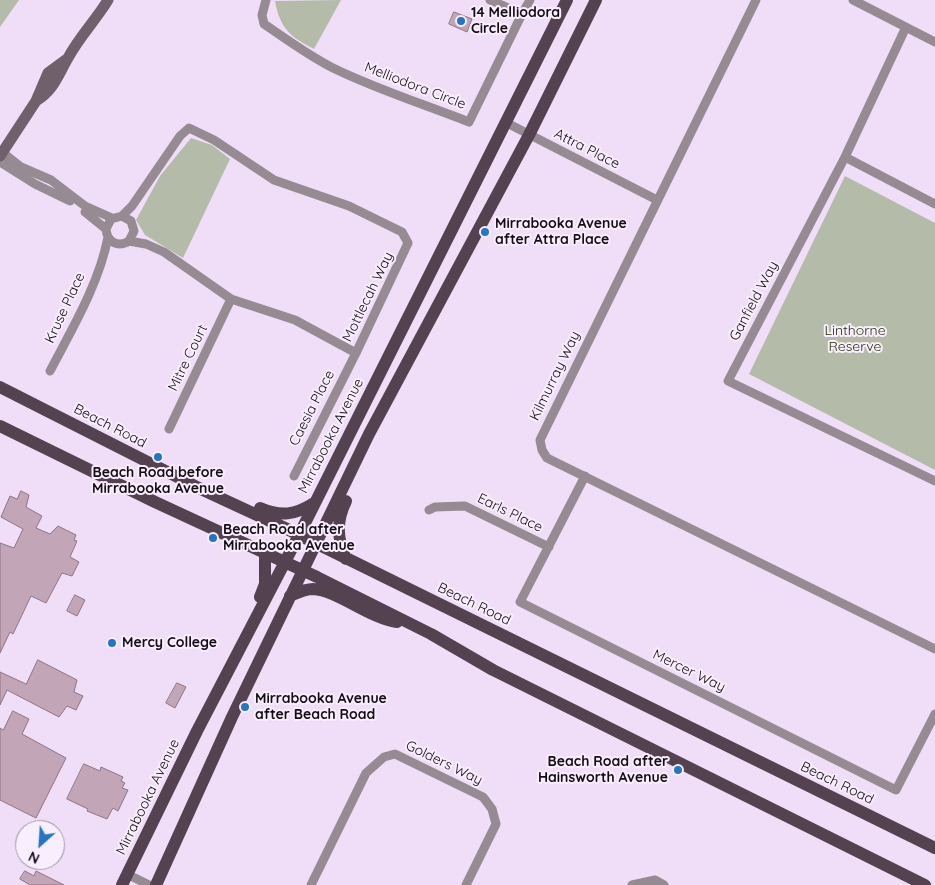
<!DOCTYPE html>
<html>
<head>
<meta charset="utf-8">
<style>
  body { margin:0 }
  #map { position:relative; width:935px; height:885px; overflow:hidden; background:#f0def8; font-family:Quicksand,sans-serif }
  canvas { display:block }
  .north { position:absolute; left:15px; top:820px; width:50px; height:50px; box-sizing:border-box; background:#f9eefe; border:1px solid #9d94a1; border-radius:50%; rotate:206deg; font-size:14px; font-weight:700; line-height:20px; text-align:center; color:#140d16 }
  .north::after { content:''; display:block; margin:auto; width:18px; height:22px; background:#2475c4; clip-path:polygon(50% 0,100% 100%,50% 72%,0 100%) }
</style>
</head>
<body>
<div id="map">
<canvas width="935" height="885"></canvas>
<div class="north">N</div>
</div>
<script>
const context = document.querySelector('canvas').getContext('2d');
context.lineJoin = 'round';
function fillPath(path, color) { context.fillStyle = color; context.fill(path, 'evenodd'); }
function stroke(path, color, width, dash) { context.strokeStyle = color; context.lineWidth = width; context.lineCap = dash ? 'butt' : 'round'; context.setLineDash(dash || []); context.stroke(path); }
function write(font, color, halo, rows, align = 'center') {
  context.font = font + ' Quicksand,sans-serif'; context.lineWidth = 4; context.setLineDash([]); context.textBaseline = 'middle'; context.strokeStyle = halo; context.fillStyle = color; for (const [text, x, y, turn = 0] of rows) {
    context.save(); context.translate(x, y); context.rotate((+turn || 0) * Math.PI / 180); context.textAlign = isNaN(turn) ? turn : align; if (halo) context.strokeText(text, 0, 0); context.fillText(text, 0, 0); context.restore();
  }
}
const green = new Path2D(`
  M0 0H19L0 27Z
  M341 0 314 49C290 37 280 28 275 1Z
  M191 138 212 145 230 159 183 258 145 235 136 220 160 176Z
  M845 176 935 223V470L749 374Z`);
const building = new Path2D(`
  M454 12 472 19 467 32 449 24Z
  M21 491 29 495 26 507 42 516 36 528 50 534 58 526 76 535 74 540 77 541 70 557 79 562 72 576 62 573 46 603 31 596 13 634 10 632 0 653V543L14 548 23 529 1 517 10 496 17 499Z
  M75 595 85 600 77 616 67 611Z
  M38 660 77 680 74 692 83 696 76 710 67 706 59 717 7 690 0 705V672L26 684Z
  M177 683 186 687 175 708 166 703Z
  M13 711 29 719 22 734 66 758 36 818 0 800V728L3 730Z
  M84 764 100 771 101 767 123 777 121 781 125 783 122 788 128 790 118 811 113 808 107 819 87 811 88 809 67 799Z
  M25 871 34 876 36 871 64 885H30L20 879Z`);
const street = new Path2D(`
  M266 0 262 15 264 24C286 39 309 56 333 68 376 89 423 104 469 122L522 14 490 0
  M756 0 540 440 542 450 547 458 935 649
  M853 0 935 42
  M522 14 530 0
  M906 27 845 157 728 381 935 481
  M505 122 657 200
  M2 152 21 167 51 180 85 206 112 218
  M845 157 935 204
  M0 162 35 184 70 201
  M85 212 106 229
  M122 216 132 206 180 136 189 128 214 140 274 180 349 206 402 232 408 243 356 353 295 320 231 299 164 252 146 244 129 241C118 248 107 242 106 229L111 219 122 216 131 221 134 231 129 241
  M50 371C72 329 99 284 108 237
  M169 429 231 299
  M294 476 356 353
  M585 476 520 602 896 790 935 714
  M429 510 435 507 465 506 549 547
  M127 874 149 885
  M311 885 366 773 384 757 395 754 483 797 492 809 496 824 466 885
  M632 885 655 880 664 885`);
const secondary = new Path2D(`
  M36 101C54 90 58 75 68 58 79 37 96 20 108 0
  M0 156 36 101 48 73 67 59`);
const primary = new Path2D(`
  M0 387 203 490 285 528 935 848
  M0 426 155 502 317 577 431 634 493 670 925 885
  M346 501C336 521 337 539 346 559
  M260 508C281 517 295 515 314 503
  M290 596C297 593 305 589 313 589 337 590 369 618 397 622
  M260 597 265 584V551
  M122 885 197 731 299 535 567 0
  M156 885 232 717 369 434 529 135 596 0`);
const markers = [
  [461,21,5,"#2475c4"],
  [485,232,5,"#2475c4"],
  [158,457,5,"#2475c4"],
  [213,538,5,"#2475c4"],
  [112,643,5,"#2475c4"],
  [245,707,5,"#2475c4"],
  [678,770,5,"#2475c4"]
];
const poiNames = [
  ["14 Melliodora",471,13],
  ["Circle",471,29],
  ["Mirrabooka Avenue",495,224],
  ["after Attra Place",495,240],
  ["Beach Road before",158,473,"center"],
  ["Mirrabooka Avenue",158,489,"center"],
  ["Beach Road after",223,530],
  ["Mirrabooka Avenue",223,546],
  ["Mercy College",122,643],
  ["Mirrabooka Avenue",255,699],
  ["after Beach Road",255,715],
  ["Beach Road after",668,762,"right"],
  ["Hainsworth Avenue",668,778,"right"]
];
const streetNames = [
  ["Melliodora Circle",415,86,21],
  ["Attra Place",587,149,27],
  ["Mottlecah Way",368,297,-64],
  ["Ganfield Way",754,301,-62],
  ["Kruse Place",65,308,-65],
  ["Mitre Court",188,358,-64],
  ["Kilmurray Way",555,376,-64],
  ["Caesia Place",312,408,-63],
  ["Beach Road",110,426,27],
  ["Mirrabooka Avenue",331,436,-63],
  ["Earls Place",510,513,26],
  ["Beach Road",474,604,26],
  ["Mercer Way",689,671,26],
  ["Golders Way",444,763,26],
  ["Beach Road",837,783,26],
  ["Mirrabooka Avenue",148,797,-64]
];
const parkNames = [
  ["Linthorne",855,331],
  ["Reserve",855,347]
];
fillPath(green, '#b4bca9');
fillPath(building, '#c2a6b8');
stroke(building, '#8d7485', 1);
stroke(street, '#968b93', 9);
stroke(secondary, '#6f606c', 11);
stroke(primary, '#544251', 12);
for (const [x, y, r, color] of markers) { const dot = new Path2D(); dot.arc(x, y, r, 0, 2 * Math.PI); context.fillStyle = color; context.fill(dot); stroke(dot, '#f9eefe', 2); }
write('bold 14px', '#140d16', '#f9eefe', poiNames, 'left');
write('14px', '#140d16', '#f9eefe', streetNames);
write('14px', '#243203', '#f9eefe', parkNames);
</script>
</body>
</html>
